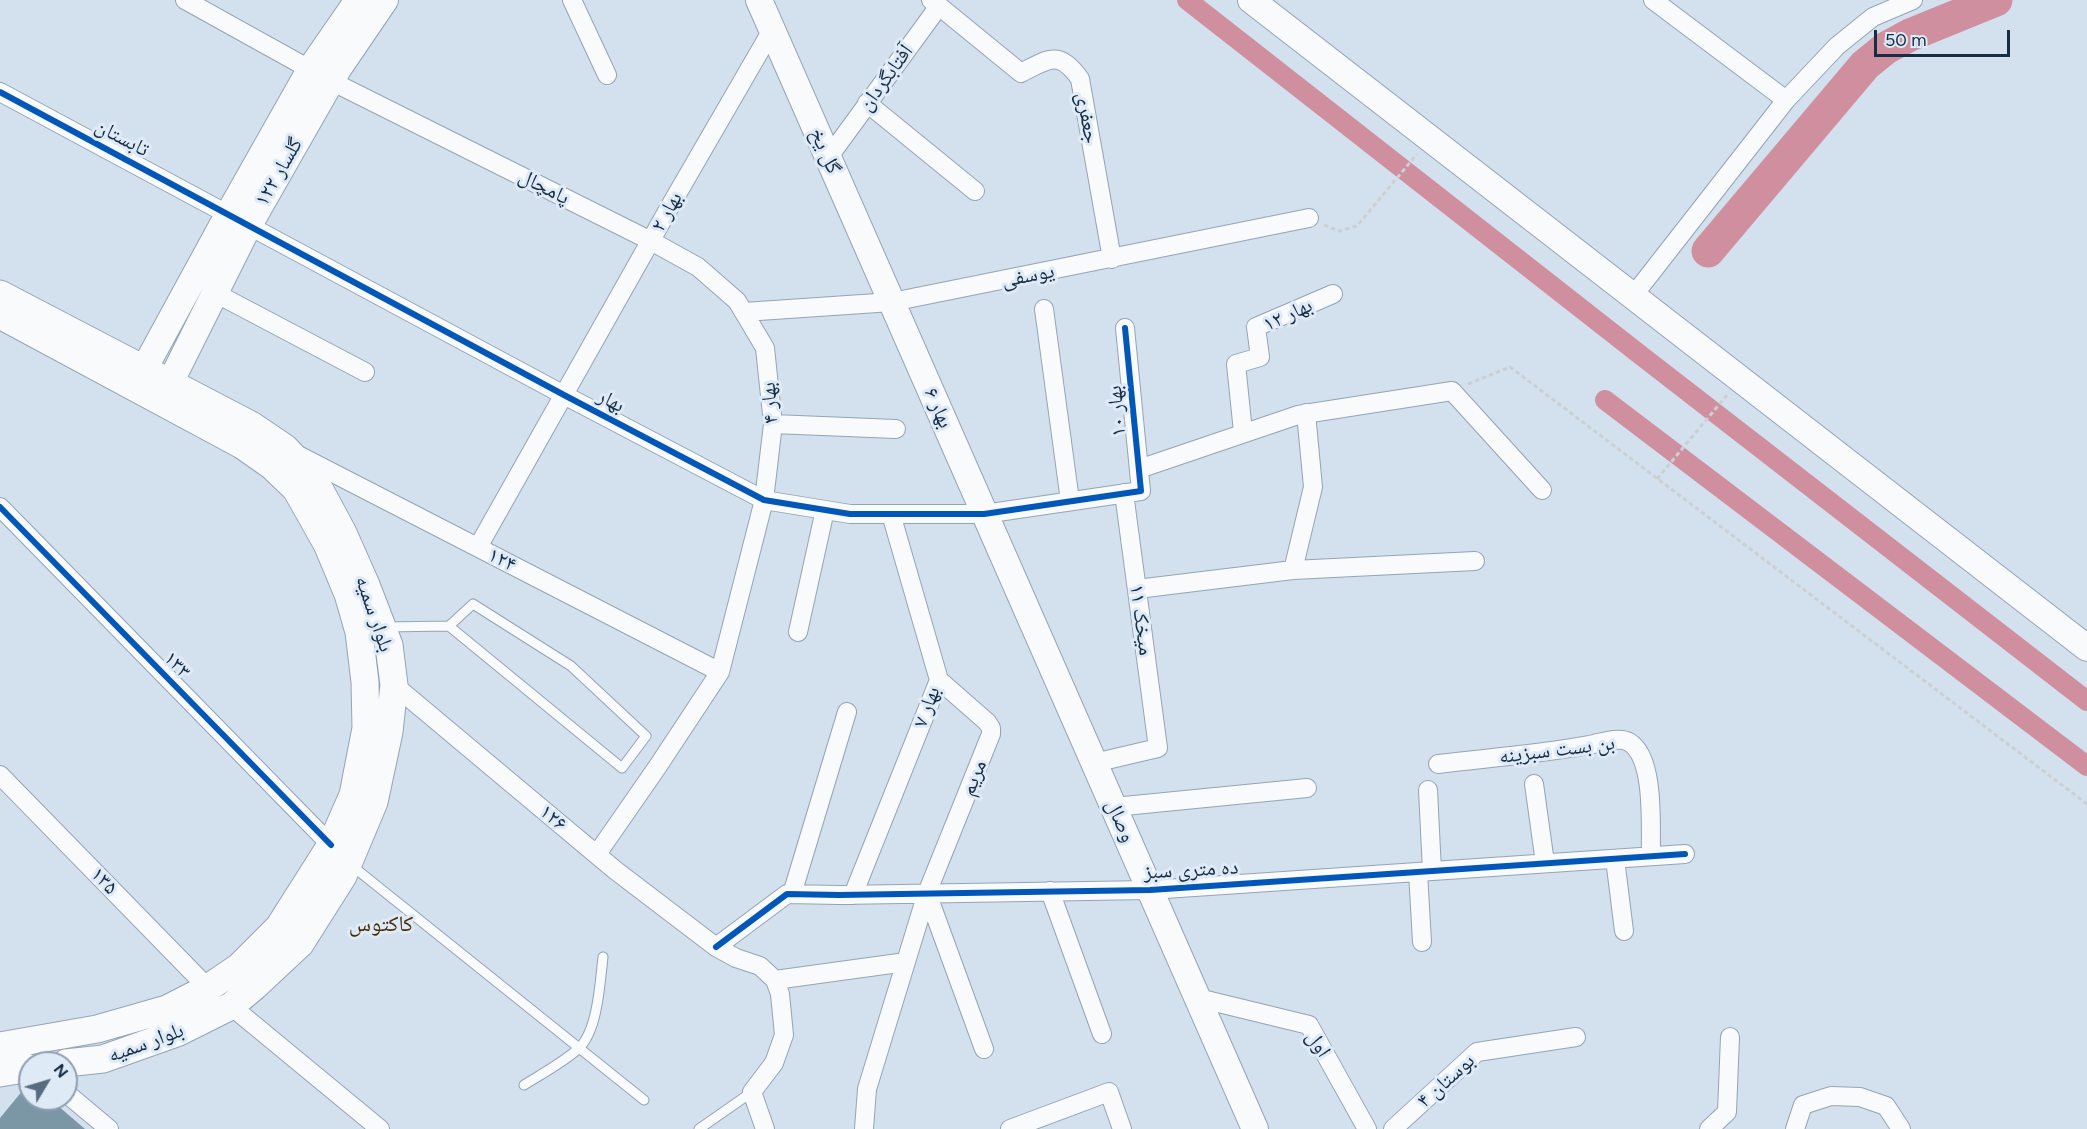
<!DOCTYPE html>
<html>
<head>
<meta charset="utf-8">
<style>
  body { margin:0 }
  #map { position:relative; width:2087px; height:1129px; overflow:hidden; background:#d3e0ed; font-family:Figtree,sans-serif }
  canvas { display:block }
  .north { position:absolute; left:18px; top:1051px; width:60px; height:60px; box-sizing:border-box; background:#dfeaf7; border:2px solid #8f9eb0; border-radius:50%; rotate:52deg; font-size:16px; font-weight:700; line-height:24px; text-align:center; color:#162d45 }
  .north::after { content:''; display:block; margin:auto; width:21px; height:27px; background:#586c80; clip-path:polygon(50% 0,100% 100%,50% 72%,0 100%) }
  .scale { position:absolute; left:1874px; top:30px; width:136px; height:27px; box-sizing:border-box; border:3px solid #162d45; border-top:0; padding-left:8px; font-size:18px; line-height:21px; white-space:nowrap; color:#162d45; -webkit-text-stroke:4px #dfeaf7; paint-order:stroke }
</style>
</head>
<body>
<div id="map">
<canvas width="2087" height="1129"></canvas>
<div class="north">N</div>
<div class="scale">50 m</div>
</div>
<script>
const c = document.querySelector('canvas').getContext('2d');
c.lineJoin = 'round';
function strokePath(path, color, width, dash) { c.strokeStyle = color; c.lineWidth = width; c.lineCap = dash ? 'butt' : 'round'; c.setLineDash(dash || []); c.stroke(path); }
function paint(path, color) { c.fillStyle = color; c.fill(path, 'evenodd'); }
function write(font, color, halo, rows, align = 'center') {
  c.font = font + ' Figtree,"Noto Naskh Arabic",sans-serif'; c.lineWidth = 6; c.setLineDash([]); c.textBaseline = 'middle'; c.strokeStyle = halo; c.fillStyle = color; for (const [text, x, y, turn = 0] of rows) {
    c.save(); c.translate(x, y); c.rotate((+turn || 0) * Math.PI / 180); c.textAlign = isNaN(turn) ? turn : align; if (halo) c.strokeText(text, 0, 0); c.fillText(text, 0, 0); c.restore();
  }
}
strokePath(new Path2D(`
  M 1187,0 L 1643,357 L 2087,701
  M 1605,400 L 2087,766`), '#d08f9e', 20);
strokePath(new Path2D(`
  M 1708,251 L 1865,65 L 1886,48 L 1910,35 L 1996,0`), '#d08f9e', 33);
paint(new Path2D(`
  M 28,1084 L 30,1084 L 30,1099 L 50,1099 L 85,1129 L 0,1129 L 0,1118 Z`), '#7b97a5');
const lane = new Path2D(`
  M 384,627 L 449,626 L 622,768 L 646,736 L 571,666 L 473,604 L 449,626
  M 351,865 L 644,1100
  M 524,1085 C 540,1075 567,1060 579,1048 C 598,1030 600,982 603,957
  M 699,1129 L 752,1092`);
const street = new Path2D(`
  M 185,0 L 331,81 L 651,241 L 698,267 L 737,301 L 765,348 L 773,424 L 764,500 L 720,672 L 658,766 L 597,854
  M 572,0 L 607,75
  M 1653,0 L 1786,100
  M 939,6 L 1021,73 C 1048,59 1059,49 1080,79 L 1112,259
  M 0,92 L 564,395 L 764,500 L 850,514 L 984,514 L 1141,491 L 1125,328
  M 867,103 L 975,191
  M 828,158 L 939,6 L 931,0
  M 215,293 L 365,372
  M 1633,296 L 1786,100 L 1837,46 L 1873,17 L 1913,0
  M 1044,309 L 1070,501
  M 744,312 L 892,302 L 1309,218
  M 773,424 L 896,429
  M 1243,432 L 1236,364 L 1260,357 L 1256,327 L 1333,294
  M 300,456 L 720,672
  M 1139,469 L 1298,415 L 1452,391 L 1542,490
  M 0,507 L 331,845
  M 478,547 L 673,201 L 772,30
  M 1293,570 L 1313,487 L 1306,413
  M 1137,589 L 1293,570 L 1475,561
  M 798,632 L 825,510
  M 394,685 L 615,870 L 716,947 L 736,958 L 760,966 L 775,980 L 780,994 L 784,1035 L 774,1063 L 752,1092 L 765,1129
  M 1094,763 L 1158,748 L 1124,493
  M 1438,764 C 1488,758 1539,754 1589,745 C 1600,743 1618,736 1629,742 C 1656,758 1650,829 1651,856
  M 0,775 L 208,988
  M 1534,784 L 1545,863
  M 1428,790 L 1432,871
  M 1114,807 L 1307,788
  M 1615,859 L 1624,931
  M 1418,872 L 1422,942
  M 1050,891 L 1102,1034
  M 927,893 L 984,1049
  M 792,894 L 847,712
  M 853,895 L 939,680 L 891,514
  M 716,947 L 787,894 L 839,895 L 1150,890 L 1685,854
  M 775,980 L 906,962
  M 1198,998 L 1309,1025 L 1367,1129
  M 231,1006 L 380,1129
  M 66,1093 L 109,1129
  M 864,1129 L 867,1089 L 927,893 L 991,734 L 991,728 L 987,722 L 939,680
  M 1010,1129 L 1109,1092 L 1122,1129
  M 1393,1129 L 1477,1052 L 1576,1037
  M 1709,1129 L 1727,1112 L 1730,1037
  M 1795,1129 L 1803,1105 L 1831,1096 L 1860,1097 L 1886,1106 L 1901,1129`);
const secondary = new Path2D(`
  M 759,0 L 1255,1129
  M 1251,0 L 2087,648
  M 144,369 L 229,213 L 311,68 L 358,0
  M 170,383 L 249,225 L 338,69 L 385,0`);
const primary = new Path2D(`
  M 0,294 L 251,425 L 285,448 L 314,479 L 343,533 L 366,585 L 389,645 L 394,685 L 389,732 L 374,802 L 343,876 L 300,944 L 255,986 L 231,1006 L 179,1032 L 103,1059 L 66,1063
  M 0,315 L 242,445 L 272,466 L 296,489 L 327,544 L 348,594 L 359,632 L 365,682 L 366,728 L 353,795 L 331,845 L 279,927 L 239,967 L 208,988 L 167,1009 L 97,1029 L 0,1046
  M 0,1073 L 30,1068`);
strokePath(lane, '#94a4b5', 11);
strokePath(street, '#94a4b5', 20);
strokePath(secondary, '#94a4b5', 28);
strokePath(primary, '#94a4b5', 29);
strokePath(new Path2D(`
  M 1324,225 L 1339,231 L 1357,226 L 1417,154
  M 1468,384 L 1510,367 L 2087,804
  M 1657,479 L 1727,395`), '#cbd0d5', 3, [4.5, 3]);
strokePath(lane, '#f8fafc', 9);
strokePath(street, '#f8fafc', 18);
strokePath(secondary, '#f8fafc', 26);
strokePath(primary, '#f8fafc', 27);
strokePath(new Path2D(`
  M 0,92 L 564,395 L 764,500 L 850,514 L 984,514 L 1141,491 L 1125,328
  M 0,507 L 331,845
  M 716,947 L 787,894 L 839,895 L 1150,890 L 1685,854`), '#0057b8', 6);
write('21px', '#162d45', '#dfeaf7', [
  ["آفتابگردان",886,78,-54],
  ["جعفری",1087,118,80],
  ["تابستان",122,138,28],
  ["گل یخ",825,151,66],
  ["گلسار ۱۲۲",279,172,-60],
  ["پامچال",544,187,27],
  ["بهار ۲",667,212,-61],
  ["یوسفی",1028,276,-11],
  ["بهار ۱۲",1288,315,-25],
  ["بهار",611,401,28],
  ["بهار ۴",770,403,-94],
  ["بهار ۶",938,408,66],
  ["بهار ۱۰",1117,411,-95],
  ["۱۲۴",502,560,27],
  ["بلوار سمیه",374,614,71],
  ["میخک ۱۱",1141,620,82],
  ["۱۳۳",177,665,46],
  ["بهار ۷",927,707,-70],
  ["بن بست سبزینه",1557,750,-7],
  ["مریم",974,778,-68],
  ["۱۲۶",553,818,40],
  ["وصال",1120,821,66],
  ["ده متری سبز",1191,870,-3],
  ["۱۳۵",104,881,46],
  ["بلوار سمیه",146,1043,-20],
  ["اول",1318,1044,57],
  ["بوستان ۴",1446,1081,-42]
]);
write('22px', '#472e0c', '#dfeaf7', [
  ["کاکتوس",381,925]
]);
</script>
</body>
</html>
